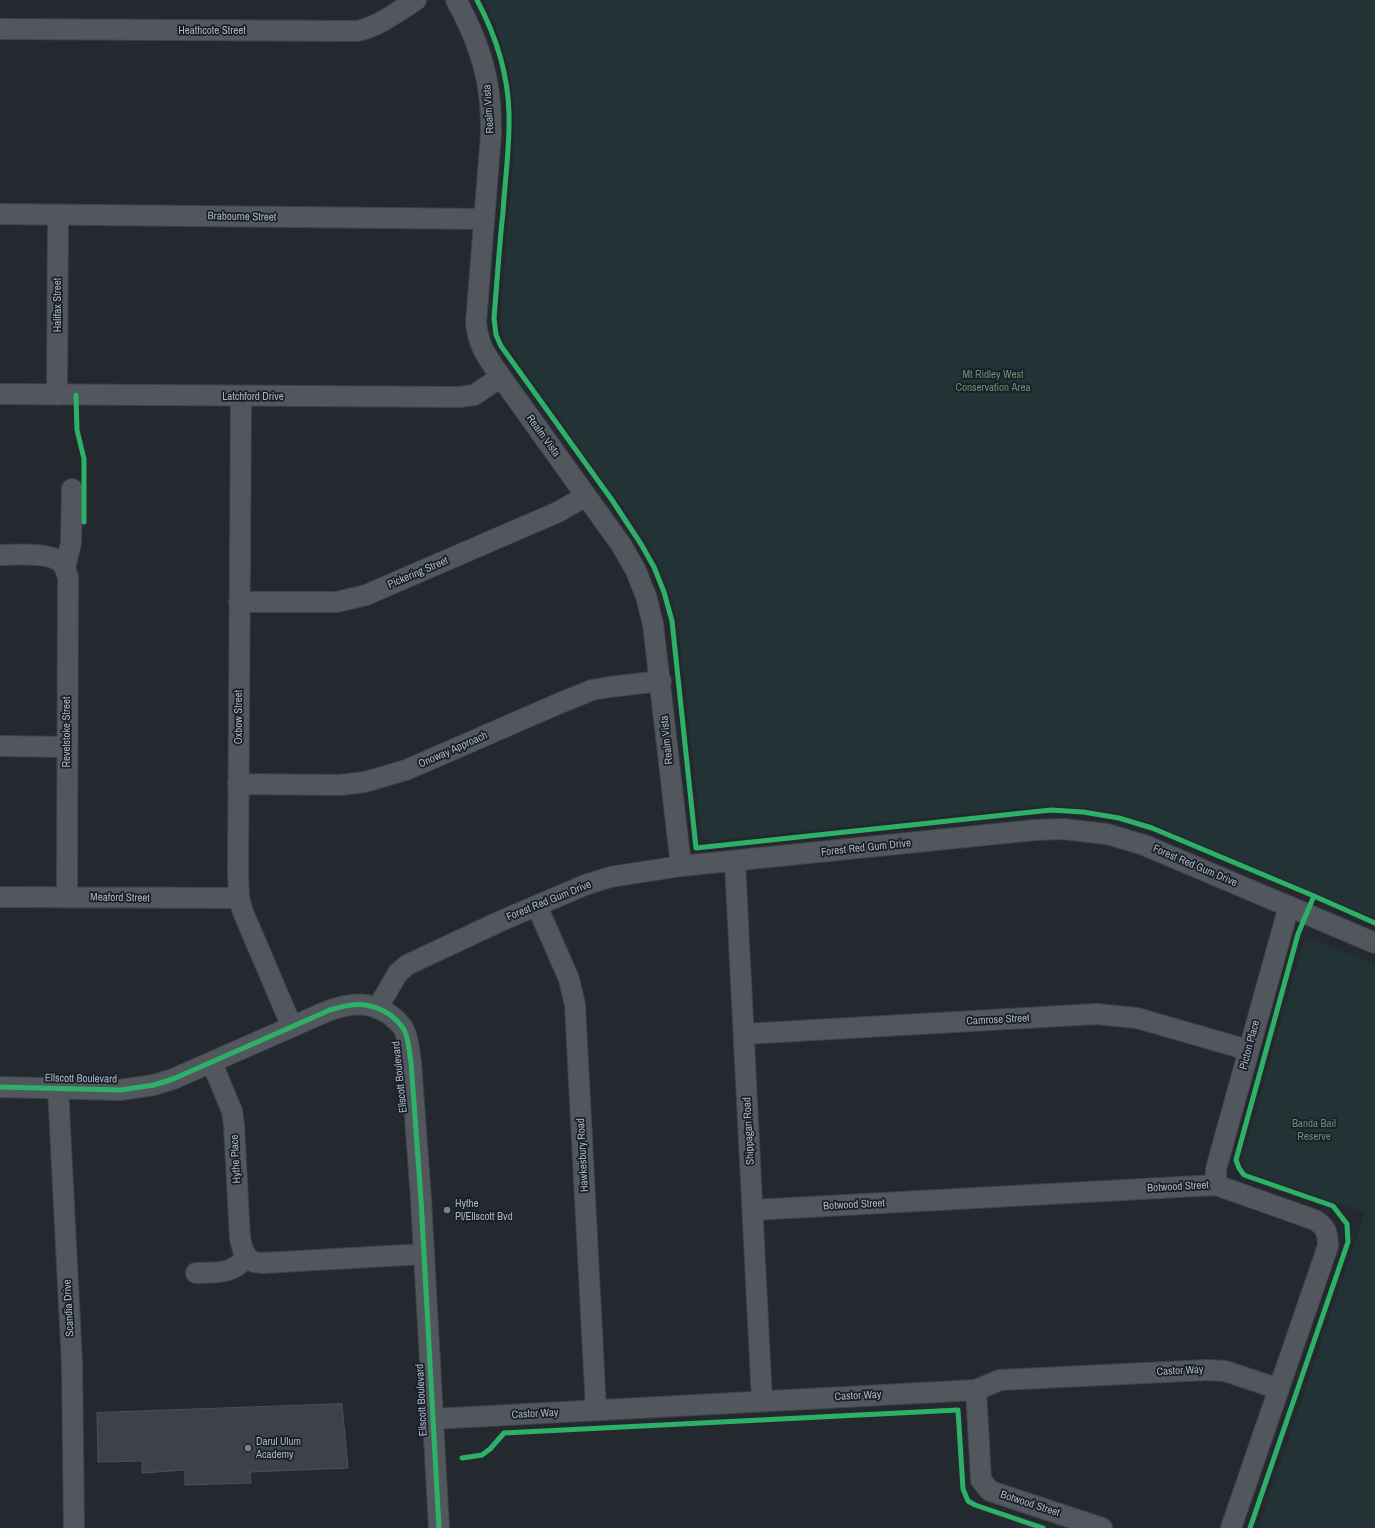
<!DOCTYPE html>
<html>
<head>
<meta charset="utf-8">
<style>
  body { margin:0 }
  canvas { display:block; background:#24282f }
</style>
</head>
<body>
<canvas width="1375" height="1528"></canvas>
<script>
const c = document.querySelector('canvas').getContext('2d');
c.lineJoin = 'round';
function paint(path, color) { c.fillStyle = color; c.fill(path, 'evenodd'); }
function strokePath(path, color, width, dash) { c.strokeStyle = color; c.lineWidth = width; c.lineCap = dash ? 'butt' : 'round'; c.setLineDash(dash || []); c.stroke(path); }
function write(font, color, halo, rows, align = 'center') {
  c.font = font + ' "Archivo Narrow",sans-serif'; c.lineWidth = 3.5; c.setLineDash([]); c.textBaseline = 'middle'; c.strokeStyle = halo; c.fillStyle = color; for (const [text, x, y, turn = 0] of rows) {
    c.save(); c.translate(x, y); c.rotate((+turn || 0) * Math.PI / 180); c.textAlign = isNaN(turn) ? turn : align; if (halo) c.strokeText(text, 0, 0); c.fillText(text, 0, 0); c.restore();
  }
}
paint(new Path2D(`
  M 484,0 L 1375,0 L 1375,918 L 1156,825 C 1114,810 1073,804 1029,807 L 708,841 L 701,834 L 679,632 C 668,561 633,521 592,464 C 564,425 536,385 507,346 L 502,334 L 500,321 L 515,137 C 516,89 506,43 484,0 Z
  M 1312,938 L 1375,965 L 1375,1528 L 1258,1528 L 1365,1213 L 1247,1172 L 1242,1163 L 1303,942 Z
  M 1015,1514 L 1056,1528 L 1016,1528 Z`), '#223235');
const building = new Path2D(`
  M 342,1404 L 348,1468 L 250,1472 L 251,1483 L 185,1485 L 185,1470 L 142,1473 L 142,1461 L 98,1462 L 97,1413 Z`);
paint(building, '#3e4248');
strokePath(building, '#4b5058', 1);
const minor = new Path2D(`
  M 456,0 C 474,32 487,67 490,103 C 491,113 491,124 491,134 L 476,323 C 479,348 487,357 501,377 L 622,546 L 636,571 L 646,596 L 653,624 L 681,866
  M 0,29 L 357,31 C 378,27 397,12 416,0
  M 0,214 L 484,219
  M 0,394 L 459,397 L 474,395 L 501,377
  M 57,395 L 58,215
  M 241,397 L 238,873 L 239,898 L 243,912 L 292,1027
  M 0,555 C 15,555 46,552 59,561 C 64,564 66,571 68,577 L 67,897
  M 65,567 L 71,543 L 72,489
  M 239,602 L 337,602 L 366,595 L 558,512 L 586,496
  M 0,746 L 67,747
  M 238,784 L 340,785 L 365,782 L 406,770 L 560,703 L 592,690 L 609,687 L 661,681
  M 735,862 L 762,1401
  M 0,897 L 239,898
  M 537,906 L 569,979 L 575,1005 L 596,1410
  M 378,1007 L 398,973 L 407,965 L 503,920 L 585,885 L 610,877 L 681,866 L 1035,830 L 1063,829 L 1107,834 L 1144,845 L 1375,943
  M 744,1034 L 1096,1014 L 1137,1018 L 1248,1050
  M 212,1063 L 232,1111 L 234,1125 L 240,1239 L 243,1250 L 247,1257
  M 0,1087 L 120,1090 L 154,1085 L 173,1079 L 330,1010 C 352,1003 368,1001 389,1014 C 395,1019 402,1024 405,1032 C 409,1041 409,1052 411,1062 L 421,1199 L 439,1528
  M 58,1088 L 72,1363 L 74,1528
  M 1216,1185 L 1216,1169 L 1289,906
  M 753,1210 L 1216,1185 L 1315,1220 C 1326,1227 1328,1233 1328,1246 L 1231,1528
  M 196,1273 C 218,1272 231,1275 247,1257 L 254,1262 L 263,1263 L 424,1254
  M 976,1390 L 981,1480 L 990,1491 L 1102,1528
  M 433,1419 L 976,1390 L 1000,1380 L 1207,1370 L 1225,1371 L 1279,1389`);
strokePath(minor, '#404349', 22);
strokePath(minor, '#52575e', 20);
strokePath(new Path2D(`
  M 477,0 C 495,34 508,74 509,113 C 510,146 505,179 503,212 C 499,248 497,283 494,318 L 496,335 L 501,346 L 612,500 L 641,544 L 654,567 L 664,592 L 672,621 L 696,848 L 1051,810 L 1083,812 L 1119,818 L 1152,828 L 1314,896 L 1375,923
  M 76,395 L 77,430 L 84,459 L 84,522
  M 0,1087 L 120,1090 L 154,1085 L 173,1079 L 330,1010 C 352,1003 368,1001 389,1014 C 395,1019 402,1024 405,1032 C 409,1041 409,1052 411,1062 L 421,1199 L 439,1528
  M 462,1458 L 482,1455 L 490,1449 L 504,1433 L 958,1410 L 963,1489 L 968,1501 L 975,1505 L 1043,1528
  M 1250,1528 L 1348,1242 L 1347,1224 L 1333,1206 L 1244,1175 L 1239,1168 L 1236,1160 L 1298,934 L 1314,896`), '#2db169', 5);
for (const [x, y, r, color] of [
  [447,1210,4,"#7c838f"],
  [248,1448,4,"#7c838f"]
]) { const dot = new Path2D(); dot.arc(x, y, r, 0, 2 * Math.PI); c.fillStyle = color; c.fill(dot); strokePath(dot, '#181f29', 1.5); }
write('11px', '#abb4c2', '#181f29', [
  ["Heathcote Street",212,31],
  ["Realm Vista",489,109,-94],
  ["Brabourne Street",242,217,1],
  ["Halifax Street",58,305,-90],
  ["Latchford Drive",253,397],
  ["Realm Vista",543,436,54],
  ["Pickering Street",418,573,-23],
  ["Oxbow Street",239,717,-90],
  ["Revelstoke Street",67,732,-90],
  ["Realm Vista",667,740,-96],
  ["Onoway Approach",453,750,-24],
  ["Forest Red Gum Drive",866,848,-6],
  ["Forest Red Gum Drive",1195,866,23],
  ["Meaford Street",120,898,1],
  ["Forest Red Gum Drive",549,901,-22],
  ["Camrose Street",998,1020,-3],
  ["Picton Place",1250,1045,-75],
  ["Ellscott Boulevard",400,1077,-96],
  ["Ellscott Boulevard",81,1079,1],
  ["Shippagan Road",749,1131,-93],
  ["Hawkesbury Road",583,1155,-93],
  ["Hythe Place",236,1159,-93],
  ["Botwood Street",1178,1187,-3],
  ["Botwood Street",854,1205,-3],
  ["Scandia Drive",69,1308,-93],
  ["Castor Way",1180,1371,-3],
  ["Castor Way",858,1396,-3],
  ["Ellscott Boulevard",422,1400,-93],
  ["Castor Way",535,1414,-3],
  ["Botwood Street",1030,1504,18]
]);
write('11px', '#64916f', '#181f29', [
  ["Mt Ridley West",993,375],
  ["Conservation Area",993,388],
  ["Banda Bail",1314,1124],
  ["Reserve",1314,1137]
]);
write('11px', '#abb4c2', '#181f29', [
  ["Hythe",455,1204],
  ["Pl/Ellscott Bvd",455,1217],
  ["Darul Ulum",256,1442],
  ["Academy",256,1455]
], 'left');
</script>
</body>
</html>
